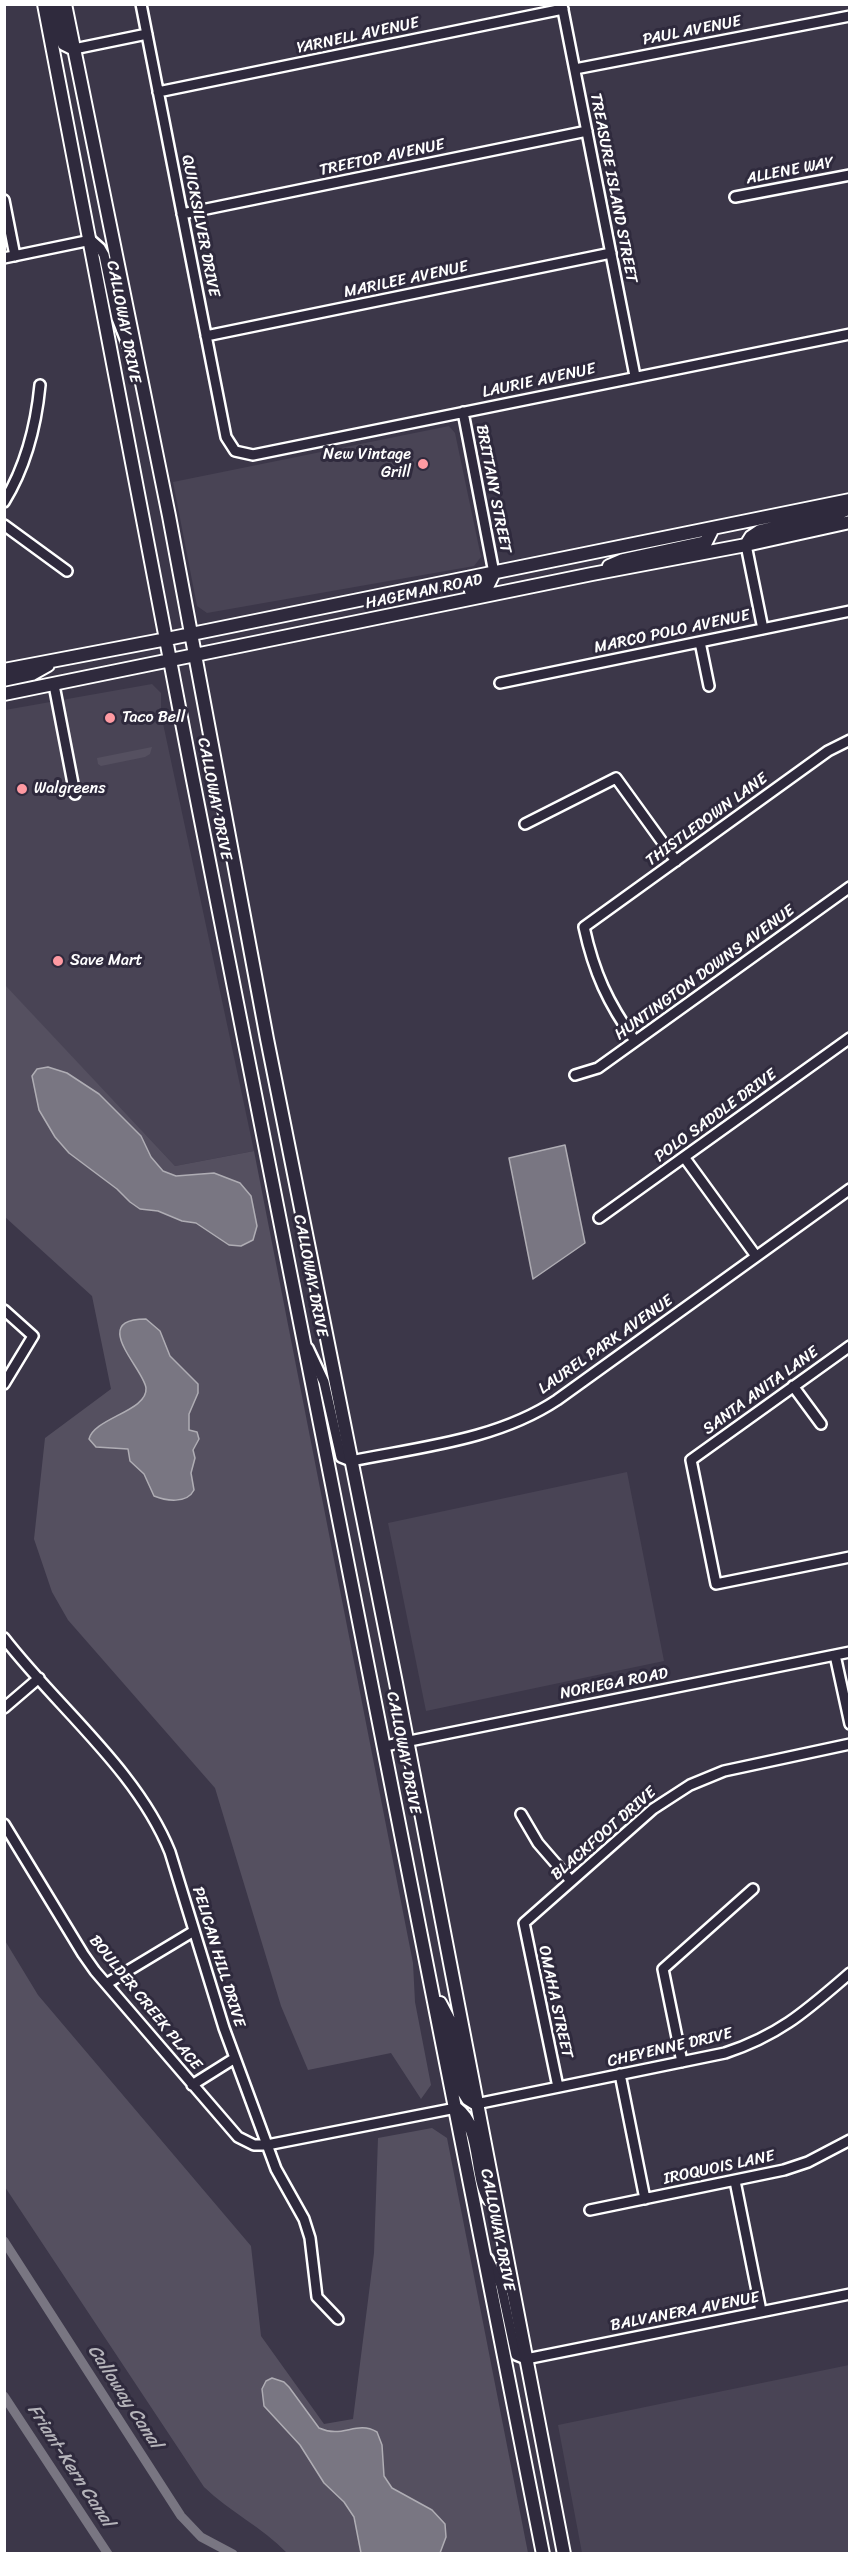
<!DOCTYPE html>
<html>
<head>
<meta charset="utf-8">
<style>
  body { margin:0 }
  #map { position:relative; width:854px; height:2558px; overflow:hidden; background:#3c3749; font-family:Sriracha,sans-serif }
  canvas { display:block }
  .frame { position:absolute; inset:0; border:6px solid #fff; pointer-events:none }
</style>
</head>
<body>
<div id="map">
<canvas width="854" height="2558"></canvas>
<div class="frame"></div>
</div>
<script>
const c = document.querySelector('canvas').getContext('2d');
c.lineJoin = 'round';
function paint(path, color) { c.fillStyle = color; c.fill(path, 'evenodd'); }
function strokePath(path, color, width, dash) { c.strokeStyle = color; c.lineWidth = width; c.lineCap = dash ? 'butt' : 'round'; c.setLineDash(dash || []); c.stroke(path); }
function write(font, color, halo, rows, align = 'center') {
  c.font = font + ' Sriracha,sans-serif'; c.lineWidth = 6; c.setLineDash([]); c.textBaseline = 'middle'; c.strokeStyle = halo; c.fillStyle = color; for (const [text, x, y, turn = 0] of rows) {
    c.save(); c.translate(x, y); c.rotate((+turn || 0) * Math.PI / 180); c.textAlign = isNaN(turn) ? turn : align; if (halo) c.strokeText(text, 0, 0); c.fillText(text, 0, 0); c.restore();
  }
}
paint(new Path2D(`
  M 449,426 L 455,433 L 481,557 L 474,566 L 207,613 L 197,606 L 173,482 Z
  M 152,684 L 161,693 L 161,714 L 254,1151 L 175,1166 L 5,986 L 5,710 Z
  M 627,1472 L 664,1661 L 426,1711 L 388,1523 Z
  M 849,2365 L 849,2553 L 582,2553 L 558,2425 Z`), '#494455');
paint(new Path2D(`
  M 152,747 L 150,754 L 145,757 L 101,766 L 98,764 L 97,758 Z
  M 5,985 L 175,1166 L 254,1151 L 413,1963 L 415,2002 L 431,2085 L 421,2099 L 391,2053 L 308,2070 L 281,2006 L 215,1788 L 68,1620 L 52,1592 L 34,1539 L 45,1438 L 111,1389 L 92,1296 L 5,1217 Z
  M 4,1939 L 38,1995 L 251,2246 L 261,2336 L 324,2424 L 353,2419 L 374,2253 L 378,2138 L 432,2128 L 447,2138 L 528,2553 L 287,2553 C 262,2527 230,2512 204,2487 L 5,2187 Z`), '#555060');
const water = new Path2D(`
  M 48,1067 L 67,1073 L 99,1094 L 141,1136 L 151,1157 L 163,1171 L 176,1176 L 214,1173 L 240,1183 L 251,1196 L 257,1226 L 253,1240 L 241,1246 L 229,1245 L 196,1223 L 182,1221 L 158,1211 L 140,1209 L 130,1202 L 117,1189 L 69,1153 L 55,1137 L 39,1110 L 32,1076 L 37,1069 Z
  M 565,1145 L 585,1243 L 533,1279 L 509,1158 Z
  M 146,1319 L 160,1331 L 170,1356 L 198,1384 L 198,1393 L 189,1414 L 189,1430 L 197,1432 L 199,1439 L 193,1450 L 195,1458 L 191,1473 L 194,1490 C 187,1504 166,1501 154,1496 L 144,1474 L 130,1461 L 128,1449 L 96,1447 L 89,1439 C 94,1418 148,1411 146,1388 C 144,1369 88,1319 146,1319 Z
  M 272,2378 L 284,2382 L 289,2387 L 319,2428 C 343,2439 356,2420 377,2432 L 382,2445 L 384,2476 L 392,2488 L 432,2510 L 445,2524 L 446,2537 L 440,2553 L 361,2553 L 354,2517 L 344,2502 L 324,2483 L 300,2445 L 264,2406 L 262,2389 L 266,2381 Z`);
paint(water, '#797682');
strokePath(water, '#afadb4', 1.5);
strokePath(new Path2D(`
  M 4,2241 L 181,2516 L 201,2537 L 233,2554
  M 4,2396 L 108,2554`), '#797682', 9);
const minor = new Path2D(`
  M 141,4 L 226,437 L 235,451 L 253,455 L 850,334
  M 562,5 L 635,376
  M 74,49 L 147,34
  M 575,69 L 850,16
  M 158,92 L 563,9
  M 735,197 L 850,175
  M 4,200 L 15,256
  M 182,214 L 587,131
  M 4,258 L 91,240 L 100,248 L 104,255 L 117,318 L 132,356
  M 206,336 L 611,253
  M 463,412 L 494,573
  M 4,502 C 26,466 36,427 40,385
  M 4,525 L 67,571
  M 746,545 L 763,629
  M 700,642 L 709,686
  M 500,683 L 850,611
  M 54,685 L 75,794
  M 525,824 L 616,778 L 676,861
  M 635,1041 C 608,1003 594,973 584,927 L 828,751 L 850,740
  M 575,1075 L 598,1068 L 850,887
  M 684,1157 L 756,1256
  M 599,1218 L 850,1038
  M 4,1310 L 33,1336 L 4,1384
  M 850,1346 L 691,1460 L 716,1584 L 850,1557
  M 308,1348 L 324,1382 L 341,1457 L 351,1461 C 420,1447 497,1440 557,1400 L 850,1189
  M 793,1386 L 821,1424
  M 4,1638 C 58,1708 137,1770 170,1852 L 224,2028 L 276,2169 L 304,2219 L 310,2238 L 317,2297 L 338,2319
  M 835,1655 L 850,1724
  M 4,1708 L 39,1678
  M 385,1746 L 850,1652
  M 521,1814 L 538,1843 L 571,1881
  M 4,1824 L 83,1954 L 95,1971 L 238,2137 L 254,2145 L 267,2145 L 456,2108
  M 106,1984 L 194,1931
  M 682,2062 L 663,1969 L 753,1889
  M 620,2074 L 645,2199
  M 192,2085 L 235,2058
  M 558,2087 L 524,1923 L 653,1809 L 690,1785 L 724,1771 L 850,1744
  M 476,2104 L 725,2053 C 780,2035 807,2010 850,1973
  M 735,2181 L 761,2311
  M 590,2210 L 784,2170 L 808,2162 L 850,2140
  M 488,2259 L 501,2285 L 516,2355 L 526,2359 L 850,2294`);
const major = new Path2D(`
  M 44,4 L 193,780 L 543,2554
  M 54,4 L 64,44 L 74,49
  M 65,4 L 169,516 L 267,1039 L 396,1683 L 564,2554
  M 746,545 L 751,537 L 760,531 L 841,512 L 850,508
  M 609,566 L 623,560 L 706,542 L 713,528
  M 471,591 L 487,587 L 494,573
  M 4,670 L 167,639 L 850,500
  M 4,680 L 32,674 L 48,665
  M 4,694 L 592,574 L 746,545 L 850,522
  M 440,2003 L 450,2022 L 463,2091 L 468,2099 L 476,2104
  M 456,2108 C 483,2128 474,2171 489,2199`);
strokePath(minor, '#fff', 14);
strokePath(major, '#fff', 16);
strokePath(minor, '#2f2a3d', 9);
strokePath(major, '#2f2a3d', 12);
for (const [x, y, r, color] of [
  [423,464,6,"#ff9aa2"],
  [110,718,6,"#ff9aa2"],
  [22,789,6,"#ff9aa2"],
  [58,961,6,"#ff9aa2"]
]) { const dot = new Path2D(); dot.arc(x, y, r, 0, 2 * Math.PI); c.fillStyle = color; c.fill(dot); strokePath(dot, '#2f2a3d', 2); }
write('16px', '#fff', '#2f2a3d', [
  ["PAUL AVENUE",692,31,-11],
  ["YARNELL AVENUE",358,36,-12],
  ["TREETOP AVENUE",382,158,-12],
  ["ALLENE WAY",790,171,-11],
  ["TREASURE ISLAND STREET",613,188,79],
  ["QUICKSILVER DRIVE",200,226,79],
  ["MARILEE AVENUE",406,280,-12],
  ["CALLOWAY DRIVE",123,322,79],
  ["LAURIE AVENUE",539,381,-12],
  ["BRITTANY STREET",493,489,79],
  ["HAGEMAN ROAD",424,592,-12],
  ["MARCO POLO AVENUE",672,632,-12],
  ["CALLOWAY DRIVE",214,799,79],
  ["THISTLEDOWN LANE",707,820,-36],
  ["HUNTINGTON DOWNS AVENUE",705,973,-36],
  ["POLO SADDLE DRIVE",716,1116,-36],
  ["CALLOWAY DRIVE",310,1276,79],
  ["LAUREL PARK AVENUE",606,1345,-35],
  ["SANTA ANITA LANE",761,1391,-36],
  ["NORIEGA ROAD",614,1684,-11],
  ["CALLOWAY DRIVE",403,1753,79],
  ["BLACKFOOT DRIVE",604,1834,-41],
  ["PELICAN HILL DRIVE",218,1957,73],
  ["OMAHA STREET",555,2002,78],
  ["BOULDER CREEK PLACE",145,2003,51],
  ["CHEYENNE DRIVE",670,2048,-13],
  ["IROQUOIS LANE",719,2168,-12],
  ["CALLOWAY DRIVE",497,2230,79],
  ["BALVANERA AVENUE",685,2312,-11]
]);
write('16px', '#fff', '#2f2a3d', [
  ["New Vintage",411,455,"right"],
  ["Grill",411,473,"right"],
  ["Taco Bell",122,718],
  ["Walgreens",34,789],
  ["Save Mart",70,961]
], 'left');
write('italic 18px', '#b5b4ba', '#2f2a3d', [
  ["Calloway Canal",124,2397,57],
  ["Friant-Kern Canal",70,2466,57]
]);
</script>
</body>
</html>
